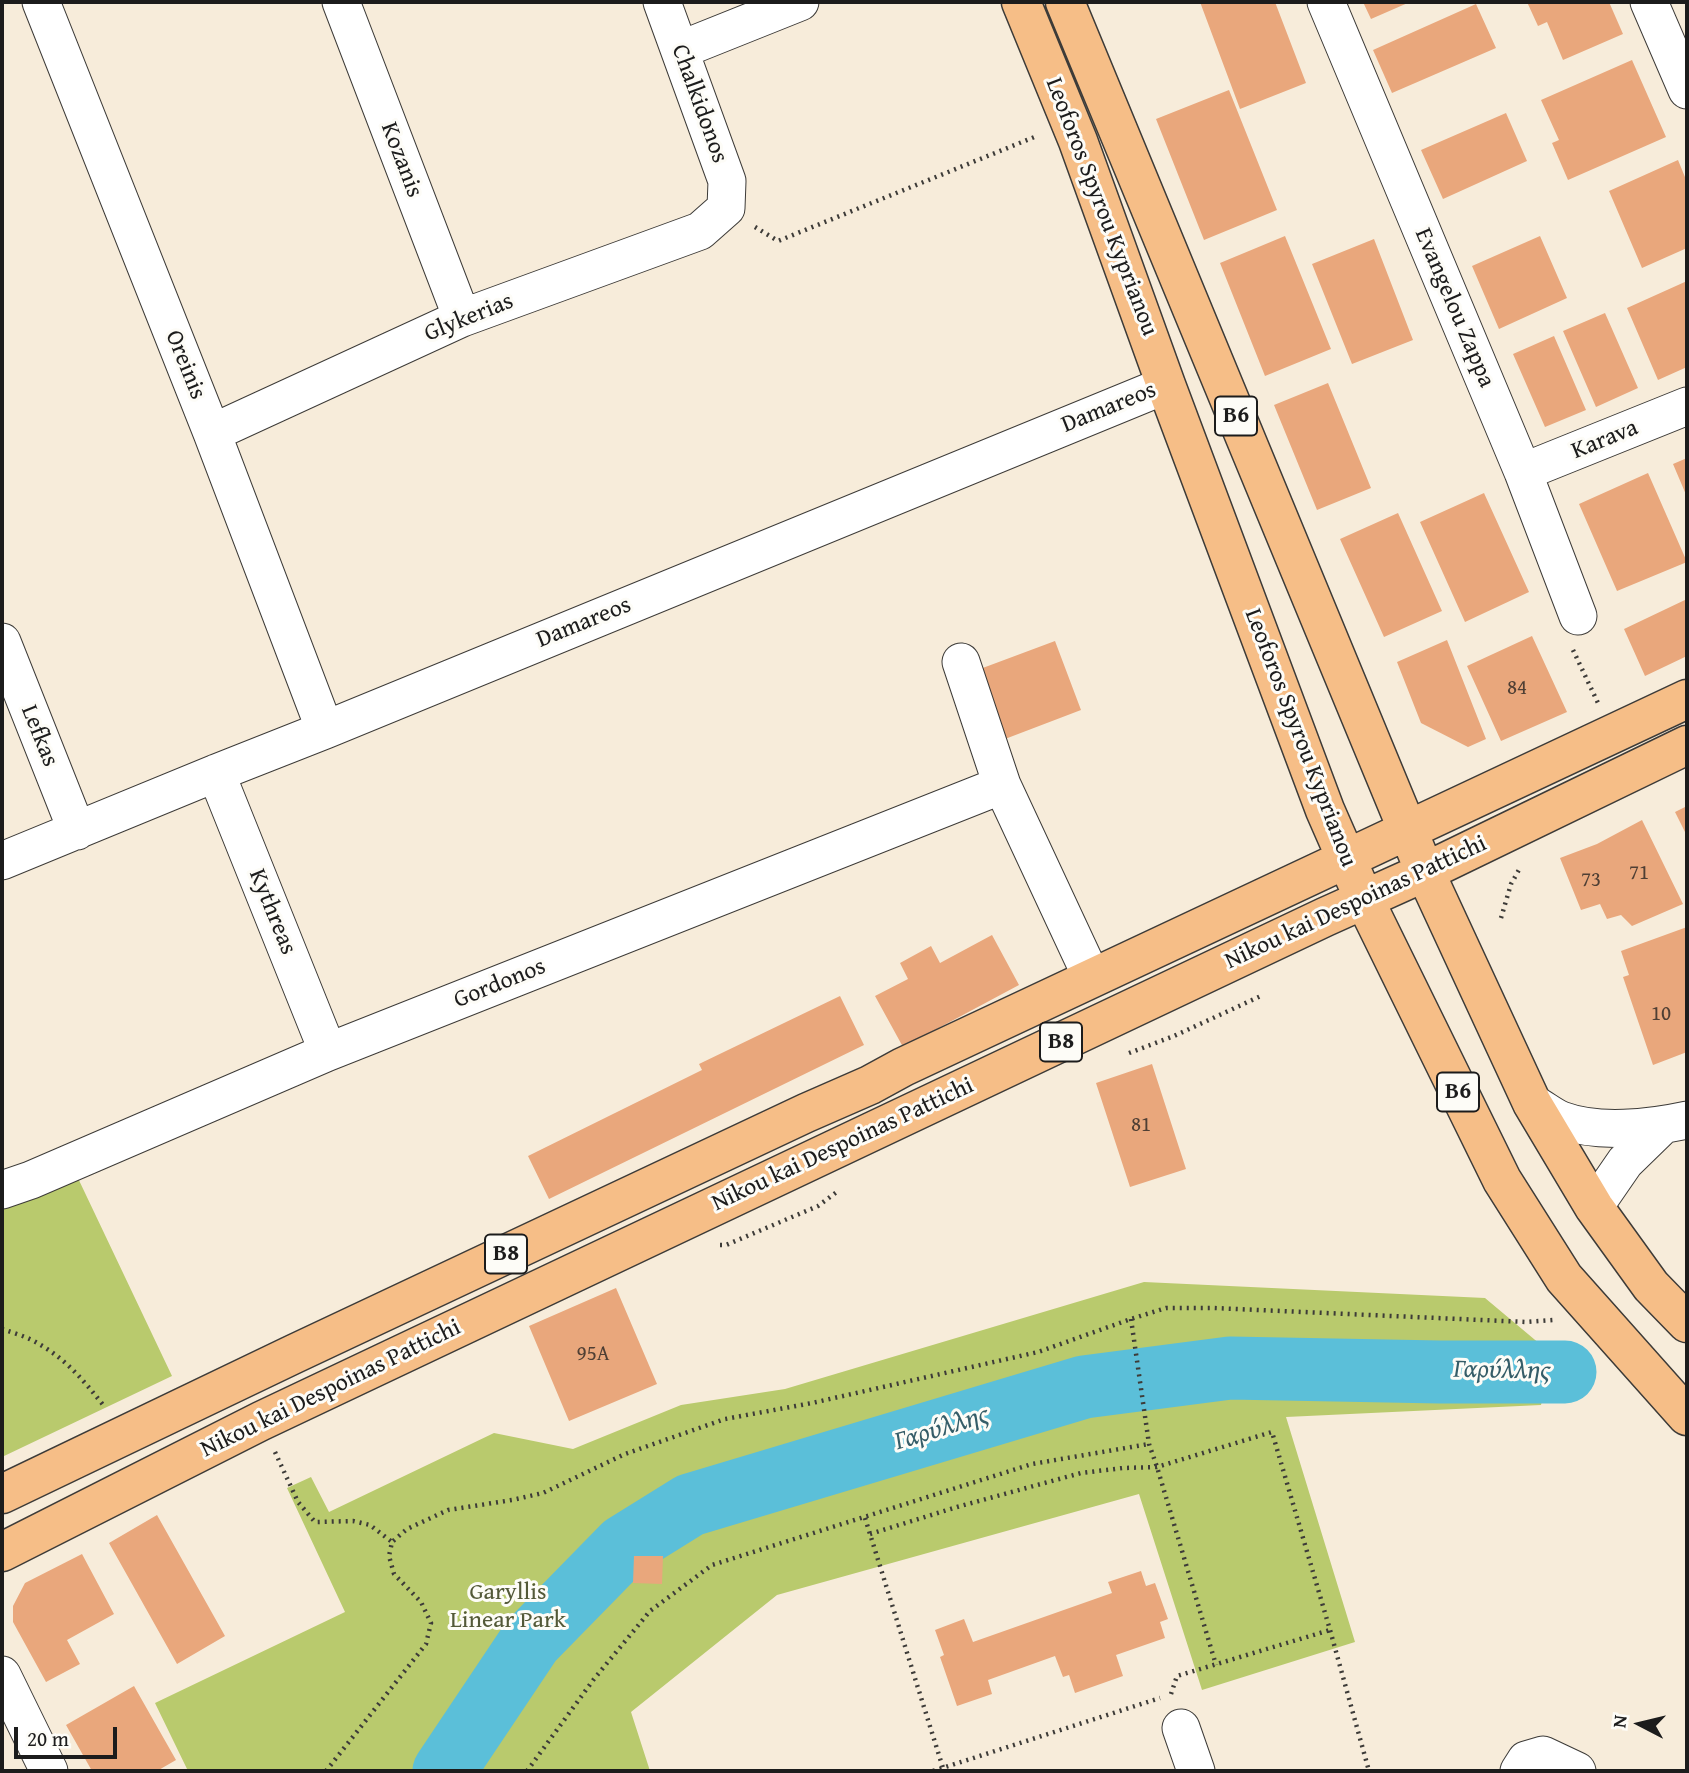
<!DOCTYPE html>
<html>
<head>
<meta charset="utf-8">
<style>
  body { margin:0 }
  #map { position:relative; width:1689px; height:1773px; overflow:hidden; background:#f7ecda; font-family:"Gentium Book Plus",serif }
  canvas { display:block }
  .frame { position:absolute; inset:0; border:4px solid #1c1c1c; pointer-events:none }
  .north { position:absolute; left:1605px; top:1689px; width:70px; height:70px; -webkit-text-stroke:5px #fdfcf7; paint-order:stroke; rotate:277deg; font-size:19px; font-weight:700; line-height:28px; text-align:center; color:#1c1c1c }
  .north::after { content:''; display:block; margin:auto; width:24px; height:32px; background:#1c1c1c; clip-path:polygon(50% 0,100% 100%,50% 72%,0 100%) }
  .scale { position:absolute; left:14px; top:1727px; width:103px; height:32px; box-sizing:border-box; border:4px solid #1c1c1c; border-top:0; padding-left:9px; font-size:21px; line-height:24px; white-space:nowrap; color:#1c1c1c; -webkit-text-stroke:5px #fdfcf7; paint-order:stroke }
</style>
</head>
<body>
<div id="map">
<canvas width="1689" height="1773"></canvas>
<div class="frame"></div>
<div class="north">N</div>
<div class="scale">20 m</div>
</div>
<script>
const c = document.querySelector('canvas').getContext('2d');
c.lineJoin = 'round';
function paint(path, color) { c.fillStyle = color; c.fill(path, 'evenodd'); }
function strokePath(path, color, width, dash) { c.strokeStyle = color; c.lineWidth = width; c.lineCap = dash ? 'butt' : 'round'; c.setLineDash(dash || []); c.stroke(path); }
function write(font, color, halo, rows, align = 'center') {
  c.font = font + ' "Gentium Book Plus",serif'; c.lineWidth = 6; c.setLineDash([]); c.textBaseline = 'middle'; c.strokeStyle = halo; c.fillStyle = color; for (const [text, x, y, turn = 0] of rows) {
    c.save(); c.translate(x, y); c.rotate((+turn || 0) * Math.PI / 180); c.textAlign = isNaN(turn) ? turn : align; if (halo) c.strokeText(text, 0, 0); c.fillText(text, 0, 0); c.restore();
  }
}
paint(new Path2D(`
  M 76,1174 L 172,1376 L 2,1457 L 2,1210 Z
  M 1144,1282 L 1485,1298 L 1553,1355 L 1541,1405 L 1286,1417 L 1355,1642 L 1202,1690 L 1139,1494 L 777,1595 L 631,1712 L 650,1771 L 188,1771 L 155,1703 L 345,1612 L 287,1488 L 311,1477 L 329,1512 L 494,1433 L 573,1449 L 681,1405 L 785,1389 Z`), '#b9ca6d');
strokePath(new Path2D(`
  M 444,1771 L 531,1641 L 624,1546 L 690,1505 L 1084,1387 L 1230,1368 L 1440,1372 L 1565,1372`), '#5bbfd9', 63);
paint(new Path2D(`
  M 1200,2 L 1275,2 L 1306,83 L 1240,109 Z
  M 1363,2 L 1410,2 L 1371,19 Z
  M 1527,2 L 1609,2 L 1623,34 L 1563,60 L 1547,22 L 1538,26 Z
  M 1476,4 L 1496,48 L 1392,93 L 1373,50 Z
  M 1632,60 L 1666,137 L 1568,180 L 1552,143 L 1559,140 L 1541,100 Z
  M 1229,90 L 1277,210 L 1204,240 L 1156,119 Z
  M 1506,113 L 1527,161 L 1443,199 L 1421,150 Z
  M 1678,160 L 1687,182 L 1687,248 L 1642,268 L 1609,191 Z
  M 1285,236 L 1331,349 L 1265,376 L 1220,263 Z
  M 1540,236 L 1567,298 L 1499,329 L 1472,266 Z
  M 1374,239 L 1413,340 L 1352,364 L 1312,264 Z
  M 1687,281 L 1687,367 L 1658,380 L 1627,308 Z
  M 1605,313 L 1638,388 L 1596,407 L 1563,331 Z
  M 1554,336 L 1586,410 L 1545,427 L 1513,354 Z
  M 1328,383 L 1371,488 L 1317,510 L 1274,405 Z
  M 1687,458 L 1687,497 L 1673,464 Z
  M 1648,473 L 1687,562 L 1617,591 L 1579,504 Z
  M 1484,493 L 1529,592 L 1465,622 L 1420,522 Z
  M 1398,513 L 1442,611 L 1384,637 L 1340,539 Z
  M 1687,599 L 1687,656 L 1645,676 L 1624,629 Z
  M 1532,636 L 1567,712 L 1501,741 L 1467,666 Z
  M 1447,640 L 1486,739 L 1468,747 L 1421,723 L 1397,662 Z
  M 1055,641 L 1081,710 L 1005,739 L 980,669 Z
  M 1687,806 L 1687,836 L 1675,812 Z
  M 1642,820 L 1683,904 L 1632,926 L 1621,915 L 1607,919 L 1600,904 L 1581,910 L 1560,858 L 1597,844 Z
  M 1687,927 L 1687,1052 L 1653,1065 L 1623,977 L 1629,975 L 1621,951 Z
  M 992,935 L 1019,985 L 903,1047 L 875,996 L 908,979 L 900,963 L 931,946 L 940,963 Z
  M 840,996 L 864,1045 L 549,1199 L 528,1156 L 702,1070 L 699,1064 Z
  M 1152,1064 L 1186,1169 L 1130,1187 L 1096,1083 Z
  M 616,1288 L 657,1384 L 569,1421 L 529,1326 Z
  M 157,1515 L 225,1636 L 177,1664 L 109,1543 Z
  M 82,1554 L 114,1614 L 67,1640 L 80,1664 L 46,1682 L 13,1622 L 13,1606 L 25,1583 Z
  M 634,1556 L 663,1556 L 662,1584 L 633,1583 Z
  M 1141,1571 L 1146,1586 L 1155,1583 L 1168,1619 L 1160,1622 L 1165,1638 L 1116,1655 L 1123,1676 L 1075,1693 L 1069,1675 L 1063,1677 L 1055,1656 L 988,1680 L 992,1694 L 957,1706 L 940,1657 L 944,1655 L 935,1630 L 964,1619 L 973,1642 L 1112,1593 L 1108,1582 Z
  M 134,1686 L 176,1760 L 157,1771 L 92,1771 L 66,1725 Z`), '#e9a77c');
const minor = new Path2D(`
  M 41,2 L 212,433 L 325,730
  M 341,2 L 462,318
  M 1326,2 L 1523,472 L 1578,616
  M 1649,2 L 1687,90
  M 680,50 L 800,2
  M 212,433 L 462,318 L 700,231 L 726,208 L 727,181 L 662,2
  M 1523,472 L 1687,406
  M 2,642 L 77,831
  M 961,662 L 1002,785 L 1092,978
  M 216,773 L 328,1052
  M 2,861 L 216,773 L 325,730 L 1166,385
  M 1532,1103 C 1542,1108 1551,1116 1561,1120 C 1598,1134 1650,1128 1687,1120
  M 2,1190 L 31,1180 L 328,1052 L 1002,785
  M 1594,1207 L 1625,1162 L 1663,1125
  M 2,1675 L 49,1771
  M 1181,1728 L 1196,1771
  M 1519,1771 L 1526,1760 L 1543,1755 L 1577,1771`);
const major = new Path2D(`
  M 1021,2 L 1078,141 L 1166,385 L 1325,810 L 1364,899 L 1502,1180 L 1564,1278 L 1687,1416
  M 1065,2 L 1425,872 L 1532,1103 L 1594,1207 L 1651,1286 L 1687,1323
  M 2,1494 L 294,1354 L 806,1113 L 870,1085 L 903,1067 L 1687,699
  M 2,1552 L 261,1421 L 1325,917 L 1425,872 L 1687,745`);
strokePath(minor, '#3d3b38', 39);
strokePath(major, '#3d3b38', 41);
strokePath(new Path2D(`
  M 755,227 L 778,241 L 1037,136
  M 1573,650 L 1598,703
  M 1501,918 L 1511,884 L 1520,868
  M 1129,1053 L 1174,1036 L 1263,995
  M 720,1245 L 726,1245 L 818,1206 L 838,1191
  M 1131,1319 L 1149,1444 L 1157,1467 L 1216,1665
  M 2,1329 C 14,1333 28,1337 39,1344 C 67,1360 84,1381 104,1406
  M 275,1452 L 298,1502 L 315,1522 L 353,1521 L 370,1525 L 392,1542
  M 865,1518 L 943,1768
  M 870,1534 L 957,1507 L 1081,1473 L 1123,1468 L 1157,1467 L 1272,1432 L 1330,1630 L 1369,1771
  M 1171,1694 L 1177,1676 L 1330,1630
  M 326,1771 L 426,1644 L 431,1623 L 421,1602 L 394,1574 L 389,1556 L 392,1542 L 407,1529 L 448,1510 L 512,1500 L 543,1493 L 625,1454 L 725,1419 L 812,1403 L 1038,1352 L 1131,1319 L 1166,1308 L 1214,1308 L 1526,1322 L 1553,1320
  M 527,1771 L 594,1679 L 650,1611 L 712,1565 L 1032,1464 L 1149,1444
  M 933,1771 L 1160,1698`), '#3d3b38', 4.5, [2, 5]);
strokePath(minor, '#fff', 37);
strokePath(major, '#f6be87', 38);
write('21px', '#4f3f34', null, [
  ["84",1517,689],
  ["71",1639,874],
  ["73",1591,881],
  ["10",1661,1015],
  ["81",1141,1126],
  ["95A",593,1355]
]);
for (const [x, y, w] of [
  [1236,416,42],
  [1061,1042,42],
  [1458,1092,42],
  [506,1254,42]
]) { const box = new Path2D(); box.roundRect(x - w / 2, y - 19.5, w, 39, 5); c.fillStyle = '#fdfcf7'; c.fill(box); strokePath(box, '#1c1c1c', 2); }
write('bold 23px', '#1c1c1c', null, [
  ["B6",1236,416],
  ["B8",1061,1042],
  ["B6",1458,1092],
  ["B8",506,1254]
]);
write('24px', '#1c1c1c', '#fdfcf7', [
  ["Chalkidonos",699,104,70],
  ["Kozanis",401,160,69],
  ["Leoforos Spyrou Kyprianou",1101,207,69],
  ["Evangelou Zappa",1454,308,67],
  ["Glykerias",469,318,-22],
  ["Oreinis",185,365,68],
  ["Damareos",1109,408,-22],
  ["Karava",1605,440,-22],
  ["Damareos",584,623,-22],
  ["Lefkas",39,736,68],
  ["Leoforos Spyrou Kyprianou",1300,738,69],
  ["Nikou kai Despoinas Pattichi",1356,903,-25],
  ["Kythreas",272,912,68],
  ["Gordonos",500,984,-22],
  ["Nikou kai Despoinas Pattichi",843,1145,-25],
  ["Nikou kai Despoinas Pattichi",331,1389,-26]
]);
write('24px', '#535938', '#fdfcf7', [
  ["Garyllis",508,1593],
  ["Linear Park",508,1621]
]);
write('italic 26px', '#355d68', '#fdfcf7', [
  ["Γαρύλλης",1502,1371,1],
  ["Γαρύλλης",942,1429,-17]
]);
</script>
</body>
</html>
